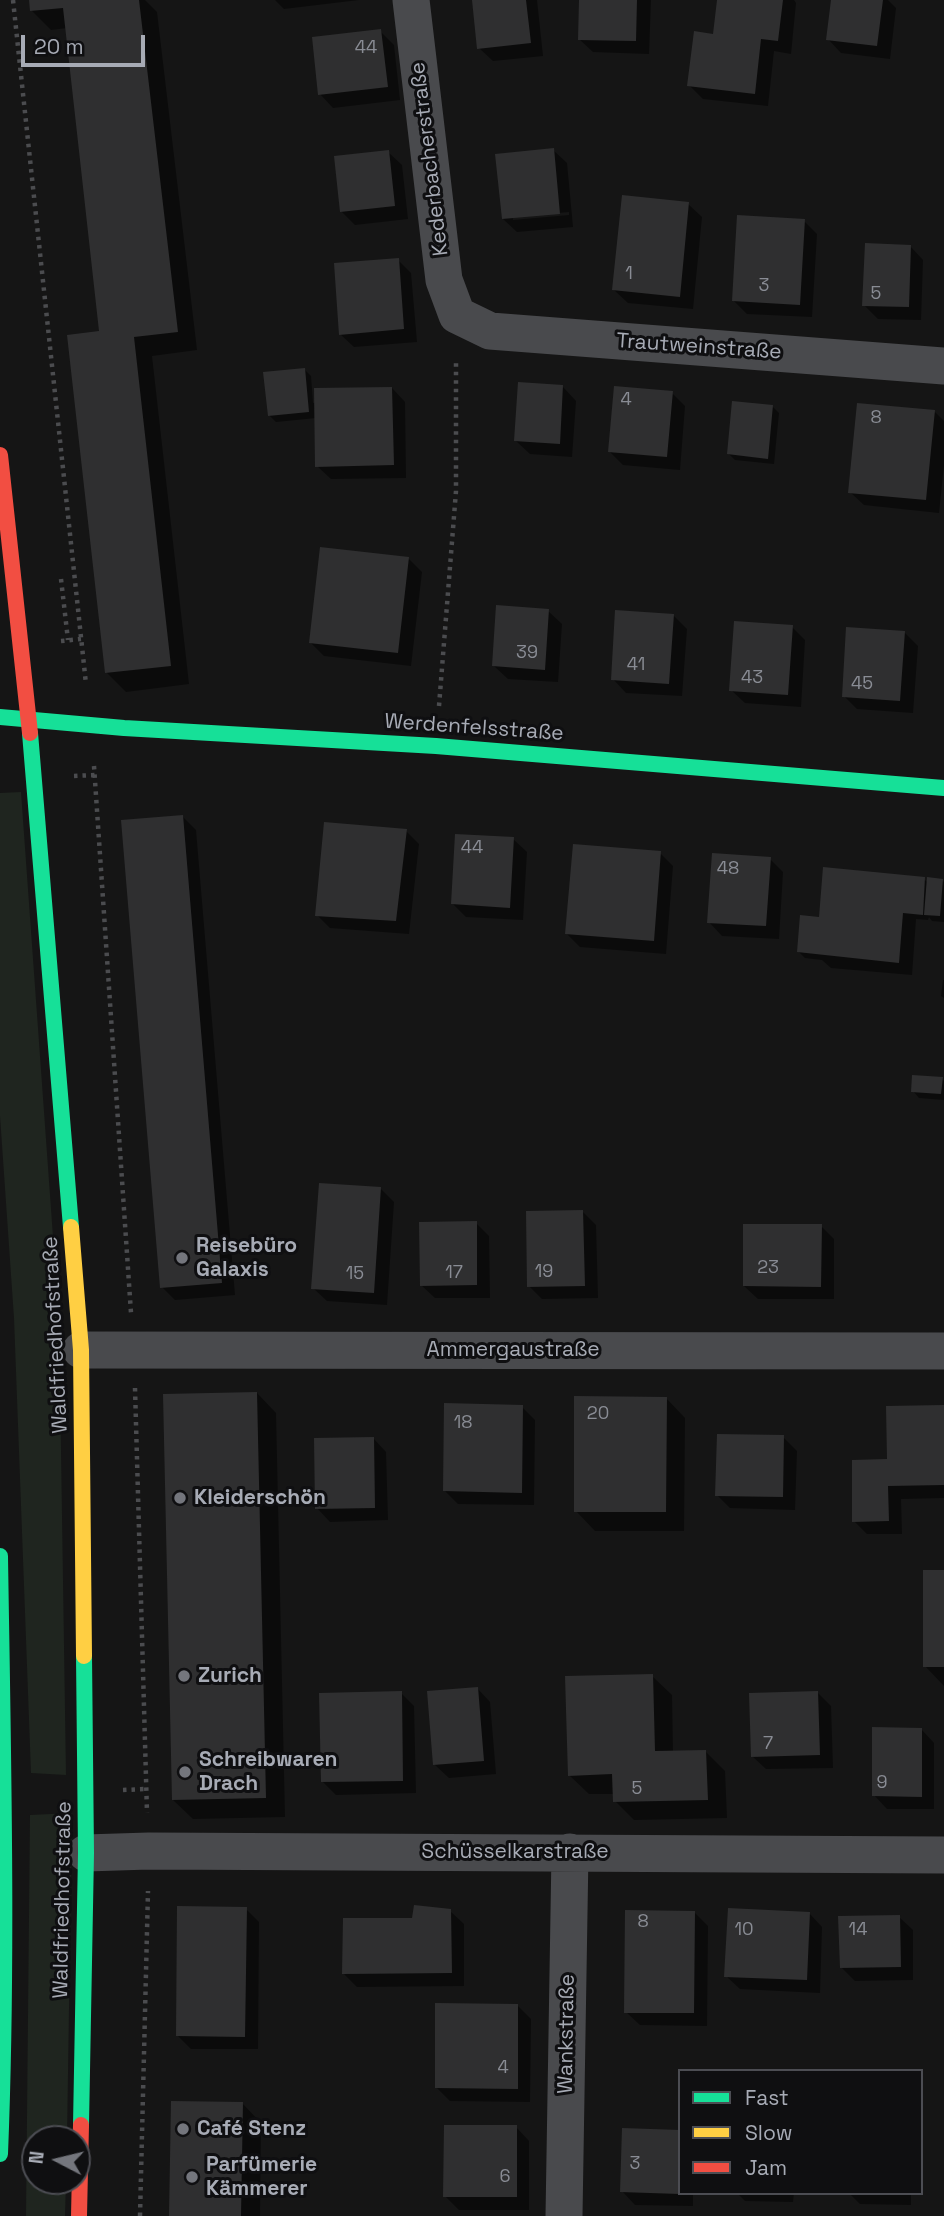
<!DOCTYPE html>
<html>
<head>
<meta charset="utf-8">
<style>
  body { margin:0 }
  #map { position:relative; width:944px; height:2216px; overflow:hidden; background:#151515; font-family:"Space Grotesk",sans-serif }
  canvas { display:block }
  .legend { position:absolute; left:678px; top:2069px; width:245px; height:126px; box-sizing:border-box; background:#0f0f11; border:2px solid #4c4d53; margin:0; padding:9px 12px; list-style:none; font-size:21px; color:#a7abb5 }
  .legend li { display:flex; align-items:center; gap:14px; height:35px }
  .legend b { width:35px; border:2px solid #4c4d53 }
  .north { position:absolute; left:21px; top:2125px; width:70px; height:70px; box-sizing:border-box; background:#0f0f11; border:2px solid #4c4d53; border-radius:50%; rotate:277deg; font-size:19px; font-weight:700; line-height:28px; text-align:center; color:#a7abb5 }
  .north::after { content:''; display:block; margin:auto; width:24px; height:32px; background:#74767d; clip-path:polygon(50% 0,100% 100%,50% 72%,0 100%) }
  .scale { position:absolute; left:21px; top:35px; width:124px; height:32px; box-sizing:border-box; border:4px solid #a7abb5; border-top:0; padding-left:9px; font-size:21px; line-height:24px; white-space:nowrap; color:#a7abb5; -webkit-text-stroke:5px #0f0f11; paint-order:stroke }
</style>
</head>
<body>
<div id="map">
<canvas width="944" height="2216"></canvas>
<ul class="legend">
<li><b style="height:9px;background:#16e098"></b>Fast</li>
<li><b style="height:9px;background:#ffcf43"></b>Slow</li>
<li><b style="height:9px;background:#f24e42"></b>Jam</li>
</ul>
<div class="north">N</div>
<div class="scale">20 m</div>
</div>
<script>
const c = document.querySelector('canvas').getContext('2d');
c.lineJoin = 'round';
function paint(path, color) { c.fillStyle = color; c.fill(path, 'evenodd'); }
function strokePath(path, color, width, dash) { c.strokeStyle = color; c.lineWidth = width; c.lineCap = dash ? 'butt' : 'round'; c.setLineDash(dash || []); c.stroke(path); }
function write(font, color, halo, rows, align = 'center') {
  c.font = font + ' "Space Grotesk",sans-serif'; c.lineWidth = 6; c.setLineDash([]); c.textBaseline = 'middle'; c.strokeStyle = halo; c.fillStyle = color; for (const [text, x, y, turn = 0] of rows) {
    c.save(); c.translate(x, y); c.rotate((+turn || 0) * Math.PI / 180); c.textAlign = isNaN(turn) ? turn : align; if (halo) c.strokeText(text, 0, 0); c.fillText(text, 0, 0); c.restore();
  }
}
paint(new Path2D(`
  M 21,792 L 59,1320 L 66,1775 L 31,1773 L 14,1318 L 0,1116 L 0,793 Z
  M 72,1813 L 67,2139 L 35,2139 L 35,2181 L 66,2181 L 65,2216 L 26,2216 L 30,1815 Z`), '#1f251f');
paint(new Path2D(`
  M 31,0 L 145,0 L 157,12 L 197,350 L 152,356 L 189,684 L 126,692 L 107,673 L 101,332 L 67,28 L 51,30 L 32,11 Z
  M 275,0 L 359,0 L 284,9 Z
  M 474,0 L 537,0 L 543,56 L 493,61 L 479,48 Z
  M 581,0 L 651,0 L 649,54 L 593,52 L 579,39 Z
  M 719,0 L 794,0 L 796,3 L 791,54 L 774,51 L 768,106 L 703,99 L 689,85 L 715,36 Z
  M 833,0 L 888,0 L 896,8 L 890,59 L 841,53 L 828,39 Z
  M 380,31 L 394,45 L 400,100 L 333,108 L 320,94 Z
  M 553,150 L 567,163 L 573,227 L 517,232 L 503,219 ZM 569,212 L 569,215 L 513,220 L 513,217 Z
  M 388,152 L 402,165 L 408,219 L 355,225 L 341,211 Z
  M 688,204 L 702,217 L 693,309 L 628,303 L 614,290 Z
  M 804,221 L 817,234 L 812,317 L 747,314 L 733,300 Z
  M 910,246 L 923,260 L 921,320 L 878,319 L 864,305 Z
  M 398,260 L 411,273 L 417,342 L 354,347 L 340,334 Z
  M 304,369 L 311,376 L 313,403 L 392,388 L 405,402 L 406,478 L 331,479 L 317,466 L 316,418 L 276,422 L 269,415 Z
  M 563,387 L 576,401 L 572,457 L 530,454 L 516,441 Z
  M 672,393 L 685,406 L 680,470 L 623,465 L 610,452 Z
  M 773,407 L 779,413 L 774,464 L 735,460 L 728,453 Z
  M 935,412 L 944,421 L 944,465 L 939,513 L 864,505 L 850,492 Z
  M 409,559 L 422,572 L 411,666 L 324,656 L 311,643 Z
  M 548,611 L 562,624 L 558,682 L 508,679 L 494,666 Z
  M 674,616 L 687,629 L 682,696 L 626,693 L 613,679 Z
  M 792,627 L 805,640 L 801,707 L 745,703 L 731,690 Z
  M 905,633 L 918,646 L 913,713 L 857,709 L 844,696 Z
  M 183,817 L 196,830 L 235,1295 L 175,1300 L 162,1287 Z
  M 406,831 L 419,844 L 409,934 L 330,928 L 317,915 Z
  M 513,839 L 527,852 L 523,920 L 466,917 L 453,904 Z
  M 660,853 L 673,866 L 666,954 L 580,947 L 567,934 Z
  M 770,859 L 783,872 L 779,939 L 722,936 L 709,922 Z
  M 924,879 L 928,883 L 942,880 L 944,882 L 944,922 L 932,921 L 929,917 L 928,920 L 916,919 L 912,975 L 831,968 L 822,960 L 805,958 L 799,952 L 821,919 Z
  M 943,980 L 944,980 L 944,998 L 941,996 Z
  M 942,1079 L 944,1081 L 944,1100 L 919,1098 L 913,1091 Z
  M 381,1189 L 394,1202 L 387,1305 L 327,1301 L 313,1288 Z
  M 583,1212 L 596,1225 L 598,1298 L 542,1299 L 529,1286 Z
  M 476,1223 L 489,1236 L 490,1298 L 435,1298 L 421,1285 Z
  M 821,1226 L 834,1239 L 834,1299 L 758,1299 L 744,1286 Z
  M 257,1393 L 276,1413 L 285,1817 L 193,1819 L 173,1800 Z
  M 666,1398 L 685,1418 L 684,1531 L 595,1531 L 576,1511 Z
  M 522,1407 L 535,1420 L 534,1505 L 458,1504 L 445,1491 Z
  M 944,1407 L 944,1498 L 901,1499 L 902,1534 L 867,1534 L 854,1521 L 889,1461 Z
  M 783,1437 L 797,1451 L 795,1510 L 730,1508 L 717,1495 Z
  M 373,1438 L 386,1452 L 388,1520 L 330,1522 L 317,1508 Z
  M 944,1572 L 944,1686 L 925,1666 Z
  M 652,1676 L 672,1695 L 673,1753 L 706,1752 L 725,1771 L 727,1818 L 634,1820 L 615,1801 L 615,1794 L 589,1794 L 569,1775 Z
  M 477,1688 L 490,1702 L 496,1774 L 449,1778 L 435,1765 Z
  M 401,1693 L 414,1706 L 416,1793 L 336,1795 L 322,1781 Z
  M 818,1693 L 831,1706 L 833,1768 L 766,1769 L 752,1756 Z
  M 921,1729 L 934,1743 L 934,1809 L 887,1809 L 874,1795 Z
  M 246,1909 L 259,1922 L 258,2049 L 191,2049 L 178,2036 Z
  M 450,1911 L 464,1924 L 464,1986 L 357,1987 L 344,1974 L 414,1919 Z
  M 694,1912 L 708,1926 L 707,2026 L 640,2025 L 626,2012 Z
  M 809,1913 L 822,1927 L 820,1993 L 740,1989 L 726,1976 Z
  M 899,1917 L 913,1930 L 913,1980 L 855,1981 L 841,1967 Z
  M 518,2006 L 531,2019 L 530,2102 L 450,2101 L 436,2087 Z
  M 242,2103 L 261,2123 L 260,2216 L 172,2216 Z
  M 516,2127 L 529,2141 L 529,2210 L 459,2210 L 445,2196 Z
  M 622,2191 L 693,2193 L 693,2206 L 635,2205 Z
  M 737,2193 L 794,2193 L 793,2202 L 745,2201 Z
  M 849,2193 L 911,2193 L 911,2205 L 860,2204 Z`), '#0007');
paint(new Path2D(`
  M 29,0 L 139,0 L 178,332 L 134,337 L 171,666 L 105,673 L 67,335 L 99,331 L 76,124 L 63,8 L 30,11 Z
  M 472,0 L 526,0 L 531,43 L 477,49 Z
  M 579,0 L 637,0 L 636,41 L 578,40 Z
  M 717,0 L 783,0 L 778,41 L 761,39 L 755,94 L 687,86 L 694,31 L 713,34 Z
  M 831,0 L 883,0 L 877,46 L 826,40 Z
  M 381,29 L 388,87 L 318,95 L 312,37 Z
  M 554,148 L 560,214 L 502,219 L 495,154 Z
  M 389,150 L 395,206 L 340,212 L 334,156 Z
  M 622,195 L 689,202 L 680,297 L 612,290 Z
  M 737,215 L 805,219 L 800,305 L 732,301 Z
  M 865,243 L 911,245 L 909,307 L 862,306 Z
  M 399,258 L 404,329 L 339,335 L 334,263 Z
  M 305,368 L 309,412 L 268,416 L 263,372 Z
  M 518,382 L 563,385 L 560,444 L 514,441 Z
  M 614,386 L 673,391 L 667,457 L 608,452 Z
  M 392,387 L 394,465 L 315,467 L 314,388 Z
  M 732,401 L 773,405 L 768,459 L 727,454 Z
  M 857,403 L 935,410 L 926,500 L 848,493 Z
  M 320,547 L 409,557 L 398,653 L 309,643 Z
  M 496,605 L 549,609 L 545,670 L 492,666 Z
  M 615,610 L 674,614 L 669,684 L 611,680 Z
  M 734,621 L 793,625 L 788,695 L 729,691 Z
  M 846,627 L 905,631 L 900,701 L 842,697 Z
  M 183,815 L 222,1283 L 160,1288 L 121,820 Z
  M 324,822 L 407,829 L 396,921 L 315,916 Z
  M 455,834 L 514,837 L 510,908 L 451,904 Z
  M 573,844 L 661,851 L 654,941 L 565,934 Z
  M 712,853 L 771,857 L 766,926 L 707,923 Z
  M 823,867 L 925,877 L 923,915 L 903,913 L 899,963 L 797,952 L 800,915 L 819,917 Z
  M 927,877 L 943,879 L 940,916 L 924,915 Z
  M 912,1075 L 943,1077 L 941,1094 L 911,1092 Z
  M 319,1183 L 381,1187 L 374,1293 L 311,1289 Z
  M 583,1210 L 585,1286 L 527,1287 L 526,1211 Z
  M 477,1221 L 477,1285 L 420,1286 L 419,1222 Z
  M 743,1224 L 822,1224 L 821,1287 L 743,1286 Z
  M 257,1392 L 266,1798 L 172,1800 L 163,1394 Z
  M 574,1396 L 667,1397 L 666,1512 L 574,1512 Z
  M 444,1403 L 523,1405 L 522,1493 L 443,1491 Z
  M 944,1405 L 944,1485 L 888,1486 L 889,1521 L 852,1522 L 852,1460 L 887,1459 L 886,1406 Z
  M 717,1434 L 784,1435 L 783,1497 L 715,1496 Z
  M 374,1437 L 375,1508 L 315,1509 L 314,1438 Z
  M 923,1570 L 944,1570 L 944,1667 L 923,1667 Z
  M 653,1674 L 655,1751 L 706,1750 L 708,1800 L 613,1802 L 612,1774 L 568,1776 L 565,1676 Z
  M 478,1687 L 484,1761 L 433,1765 L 427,1691 Z
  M 402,1691 L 403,1781 L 321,1782 L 319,1693 Z
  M 818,1691 L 820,1755 L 751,1757 L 749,1693 Z
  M 872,1727 L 922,1728 L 922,1797 L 872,1796 Z
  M 414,1905 L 451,1909 L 452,1973 L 342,1974 L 343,1918 L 412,1918 Z
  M 177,1906 L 247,1907 L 245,2037 L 176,2036 Z
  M 728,1908 L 810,1912 L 807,1980 L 724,1977 Z
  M 625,1910 L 695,1911 L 694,2013 L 624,2013 Z
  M 900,1915 L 901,1967 L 840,1968 L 838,1916 Z
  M 435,2003 L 518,2004 L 518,2089 L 435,2088 Z
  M 171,2101 L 243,2102 L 241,2216 L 169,2216 Z
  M 444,2125 L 517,2125 L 517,2197 L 443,2197 Z
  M 622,2128 L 680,2130 L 680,2194 L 620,2192 Z`), '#2f2f30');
strokePath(new Path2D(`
  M 13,0 L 86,684
  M 61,579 L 68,640
  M 61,641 L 81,639
  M 439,706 L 456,491 L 456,359
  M 94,766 L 131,1313
  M 74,776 L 95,775
  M 135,1388 L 147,1813
  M 123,1790 L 146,1789
  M 140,2216 L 148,1891`), '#4b4c4f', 4.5, [3.5, 5]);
strokePath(new Path2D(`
  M 411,0 L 444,280 L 457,315 L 490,331 L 944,366
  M 81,1350 L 944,1351
  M 86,1853 L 149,1851 L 944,1855
  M 564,2216 L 570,1852`), '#494a4d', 37);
strokePath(new Path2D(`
  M 0,717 L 124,728 L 436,746 L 944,788
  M 30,733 L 71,1227
  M 0,1556 C 3,1755 8,1955 0,2154
  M 81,2125 L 86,1853 L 84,1656`), '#16e098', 16);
strokePath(new Path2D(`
  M 71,1227 L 81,1350 L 84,1656`), '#ffcf43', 16);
strokePath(new Path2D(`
  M 0,455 L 30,733
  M 79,2216 L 81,2125`), '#f24e42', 16);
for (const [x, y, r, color] of [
  [182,1258,7,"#74767d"],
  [180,1498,7,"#74767d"],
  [184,1676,7,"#74767d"],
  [185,1772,7,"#74767d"],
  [183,2129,7,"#74767d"],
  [192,2177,7,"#74767d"]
]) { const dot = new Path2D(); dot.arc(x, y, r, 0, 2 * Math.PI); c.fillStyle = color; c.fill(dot); strokePath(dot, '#0f0f11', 2.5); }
write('18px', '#898c94', null, [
  ["44",366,48],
  ["1",629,274],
  ["3",764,286],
  ["5",876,294],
  ["4",626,400],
  ["8",876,418],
  ["39",527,653],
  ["41",636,665],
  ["43",752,678],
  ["45",862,684],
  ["44",472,848],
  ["48",728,869],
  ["23",768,1268],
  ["19",544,1272],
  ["17",454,1273],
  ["15",355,1274],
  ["20",598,1414],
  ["18",463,1423],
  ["7",768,1744],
  ["9",882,1783],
  ["5",637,1789],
  ["8",643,1922],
  ["10",744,1930],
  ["14",858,1930],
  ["4",503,2068],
  ["3",635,2164],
  ["6",505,2177]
]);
write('21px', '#a7abb5', '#0f0f11', [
  ["Kederbacherstraße",430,159,-97],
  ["Trautweinstraße",699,347,4],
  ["Werdenfelsstraße",474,728,4],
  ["Waldfriedhofstraße",56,1335,-93],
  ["Ammergaustraße",513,1350],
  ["Schüsselkarstraße",515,1852],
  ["Waldfriedhofstraße",63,1900,-89],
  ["Wankstraße",567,2034,-89]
]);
write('bold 21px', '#a7abb5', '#0f0f11', [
  ["Reisebüro",196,1246],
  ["Galaxis",196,1270],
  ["Kleiderschön",194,1498],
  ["Zurich",198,1676],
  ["Schreibwaren",199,1760],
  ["Drach",199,1784],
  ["Café Stenz",197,2129],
  ["Parfümerie",206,2165],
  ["Kämmerer",206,2189]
], 'left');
</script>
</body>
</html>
